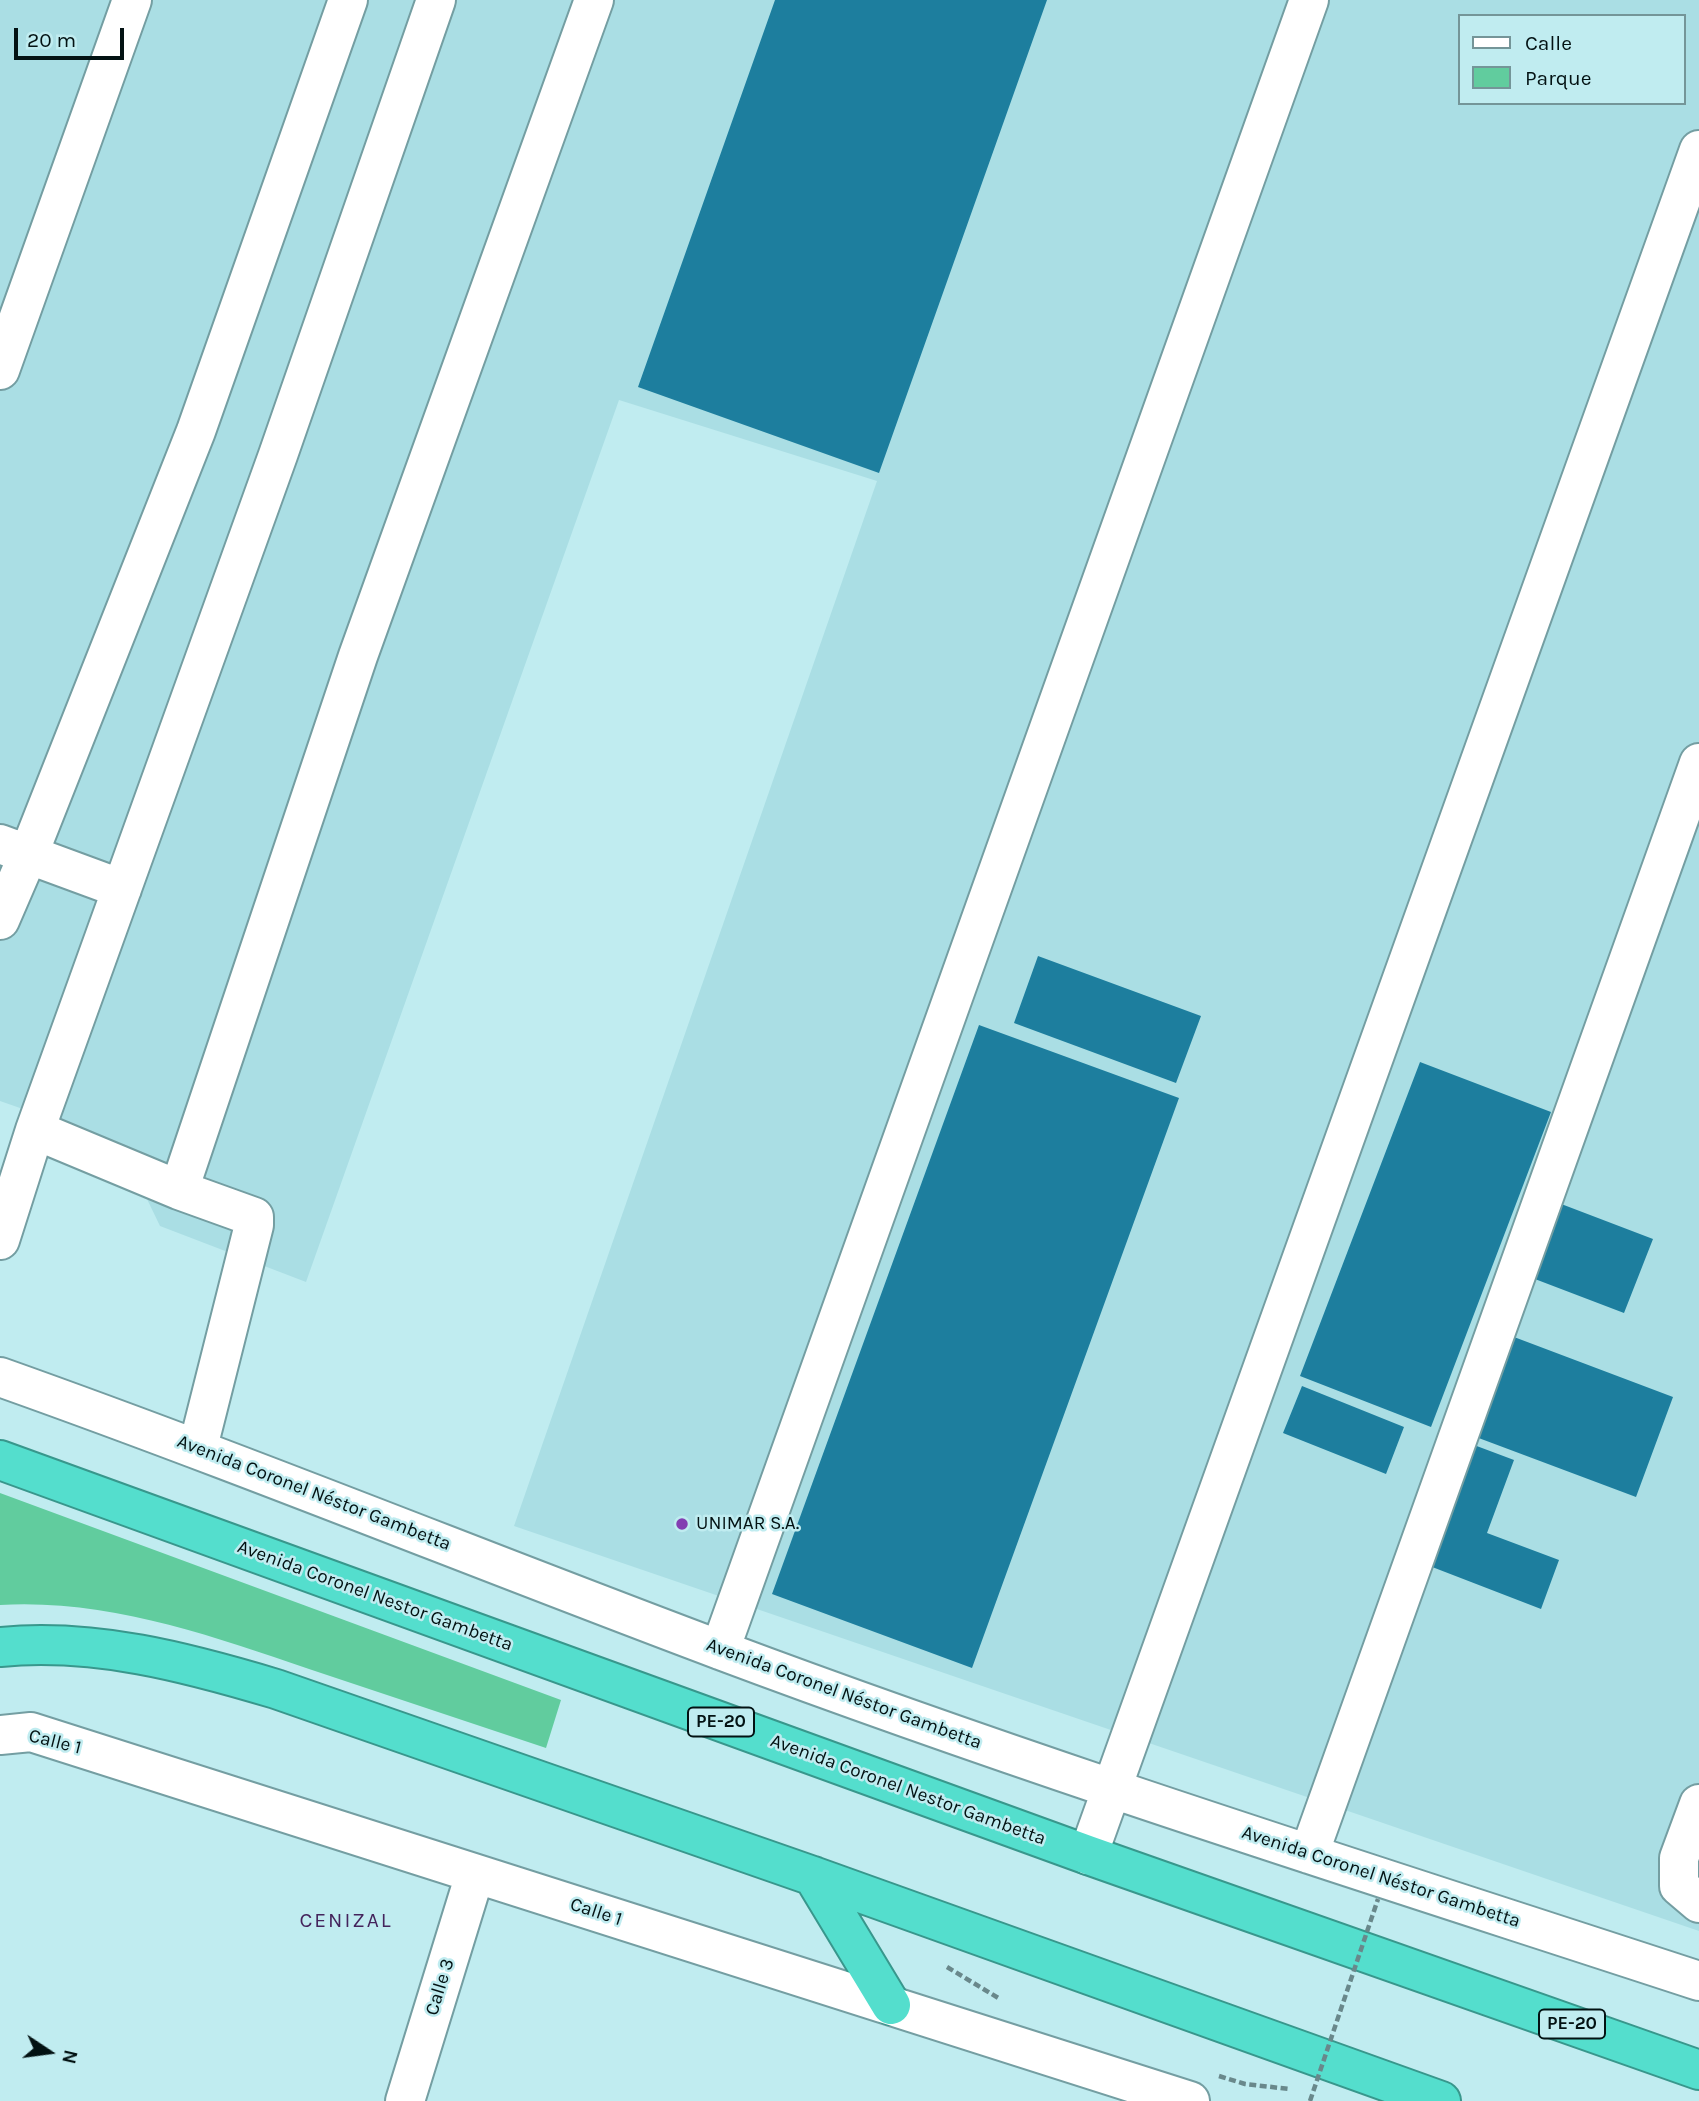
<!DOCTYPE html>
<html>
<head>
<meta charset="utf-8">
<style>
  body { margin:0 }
  #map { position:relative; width:1699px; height:2101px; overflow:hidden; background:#c0ecf0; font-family:Karla,sans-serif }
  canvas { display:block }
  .legend { position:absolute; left:1458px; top:14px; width:228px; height:91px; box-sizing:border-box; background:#c0ecf0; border:2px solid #749598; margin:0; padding:9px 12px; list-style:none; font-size:21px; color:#031213 }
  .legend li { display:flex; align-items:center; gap:14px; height:35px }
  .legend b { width:35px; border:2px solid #749598 }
  .north { position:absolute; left:14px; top:2017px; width:70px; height:70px; -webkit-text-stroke:5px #c0ecf0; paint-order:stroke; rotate:103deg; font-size:19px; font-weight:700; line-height:28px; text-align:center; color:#031213 }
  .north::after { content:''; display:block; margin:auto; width:24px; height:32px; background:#031213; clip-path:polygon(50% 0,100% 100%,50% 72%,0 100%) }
  .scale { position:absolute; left:14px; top:28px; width:110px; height:32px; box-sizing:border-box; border:4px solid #031213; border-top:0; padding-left:9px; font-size:21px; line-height:24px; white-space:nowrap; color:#031213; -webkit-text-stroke:5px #c0ecf0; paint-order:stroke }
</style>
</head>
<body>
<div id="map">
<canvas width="1699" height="2101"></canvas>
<ul class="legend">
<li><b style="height:9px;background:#fff"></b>Calle</li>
<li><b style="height:19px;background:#61cc9e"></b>Parque</li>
</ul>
<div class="north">N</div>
<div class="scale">20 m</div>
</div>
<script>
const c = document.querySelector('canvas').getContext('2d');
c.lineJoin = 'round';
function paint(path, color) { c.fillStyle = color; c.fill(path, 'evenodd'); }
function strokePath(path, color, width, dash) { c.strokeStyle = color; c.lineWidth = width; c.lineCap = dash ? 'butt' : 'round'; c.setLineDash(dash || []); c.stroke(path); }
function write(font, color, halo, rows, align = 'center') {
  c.font = font + ' Karla,sans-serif'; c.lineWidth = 5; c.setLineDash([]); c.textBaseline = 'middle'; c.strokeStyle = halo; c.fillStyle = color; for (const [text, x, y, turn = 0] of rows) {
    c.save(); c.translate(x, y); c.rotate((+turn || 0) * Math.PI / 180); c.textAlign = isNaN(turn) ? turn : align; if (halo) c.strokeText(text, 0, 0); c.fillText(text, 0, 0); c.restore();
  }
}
paint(new Path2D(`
  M 0,0 L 1699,0 L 1699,1931 L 514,1526 L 877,481 L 619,400 L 306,1282 L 160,1226 L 120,1143 L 0,1101 ZM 1459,16 L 1683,16 L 1683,103 L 1459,103 Z`), '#aadee4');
paint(new Path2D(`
  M 0,1493 L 561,1700 L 546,1748 C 467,1722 388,1695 309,1669 C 208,1635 109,1599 0,1605 Z`), '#61cc9e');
paint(new Path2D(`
  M 775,0 L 1047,0 L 879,473 L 638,387 Z
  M 1038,956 L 1201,1016 L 1176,1083 L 1014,1023 Z
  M 979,1025 L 1179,1098 L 972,1668 L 772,1594 Z
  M 1420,1062 L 1551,1112 L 1431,1427 L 1300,1376 Z
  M 1556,1202 L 1653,1239 L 1624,1313 L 1527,1276 Z
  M 1514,1337 L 1673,1397 L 1636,1497 L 1476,1437 Z
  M 1302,1386 L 1404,1427 L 1386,1474 L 1283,1433 Z
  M 1474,1445 L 1514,1460 L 1487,1533 L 1559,1560 L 1541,1609 L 1427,1565 Z`), '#1d7e9e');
const minor = new Path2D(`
  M 0,370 L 132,0
  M 0,844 L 122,889
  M 0,920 L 29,853 L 196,431 L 348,0
  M 35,1130 L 179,1190 L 254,1217 L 254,1225 L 198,1447
  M 179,1190 L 358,656 L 594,0
  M 0,1240 L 35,1130 L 278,455 L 436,0
  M 0,1377 C 242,1463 480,1560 720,1650 C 1043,1771 1372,1874 1699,1981
  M 720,1650 L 1309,0
  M 0,1735 L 31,1732 L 1190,2101
  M 1699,1804 L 1679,1858 L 1679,1886 L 1699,1903
  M 1309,1854 L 1699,763
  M 1088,1855 L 1699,150
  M 405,2101 L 475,1874`);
const highway = new Path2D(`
  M 0,1460 L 1088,1855 L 1699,2070
  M 0,1647 C 95,1638 186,1662 276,1689 L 813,1876 L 1441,2101
  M 813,1876 L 891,2005`);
strokePath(minor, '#749ea2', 42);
strokePath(highway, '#38978c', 42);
strokePath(new Path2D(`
  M 947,1967 L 1000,1999
  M 1219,2076 L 1245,2084 L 1289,2089`), '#69888b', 4.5, [7, 3.5]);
strokePath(minor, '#fff', 38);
strokePath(highway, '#54decd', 38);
strokePath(new Path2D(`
  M 1310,2101 L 1378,1899`), '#69888b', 4.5, [7, 3.5]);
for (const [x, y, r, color] of [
  [682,1524,7,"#833eb2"]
]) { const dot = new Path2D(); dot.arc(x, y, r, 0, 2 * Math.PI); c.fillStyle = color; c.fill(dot); strokePath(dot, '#c0ecf0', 2.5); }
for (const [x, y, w] of [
  [721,1722,66],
  [1572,2024,66]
]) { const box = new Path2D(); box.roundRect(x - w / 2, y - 14.5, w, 29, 5); c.fillStyle = '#c0ecf0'; c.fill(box); strokePath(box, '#031213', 2); }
write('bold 18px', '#031213', null, [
  ["PE-20",721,1722],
  ["PE-20",1572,2024]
]);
write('19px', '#031213', '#c0ecf0', [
  ["Avenida Coronel Néstor Gambetta",314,1493,21],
  ["Avenida Coronel Nestor Gambetta",375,1596,20],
  ["Avenida Coronel Néstor Gambetta",844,1694,20],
  ["Calle 1",55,1742,14],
  ["Avenida Coronel Nestor Gambetta",908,1790,20],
  ["Avenida Coronel Néstor Gambetta",1381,1877,18],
  ["Calle 1",596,1912,18],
  ["Calle 3",440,1987,-73]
]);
write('19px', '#031213', '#c0ecf0', [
  ["UNIMAR S.A.",696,1524]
], 'left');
c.letterSpacing = '2px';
write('21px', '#44245c', '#c0ecf0', [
  ["CENIZAL",346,1921]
]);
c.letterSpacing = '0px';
</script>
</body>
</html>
